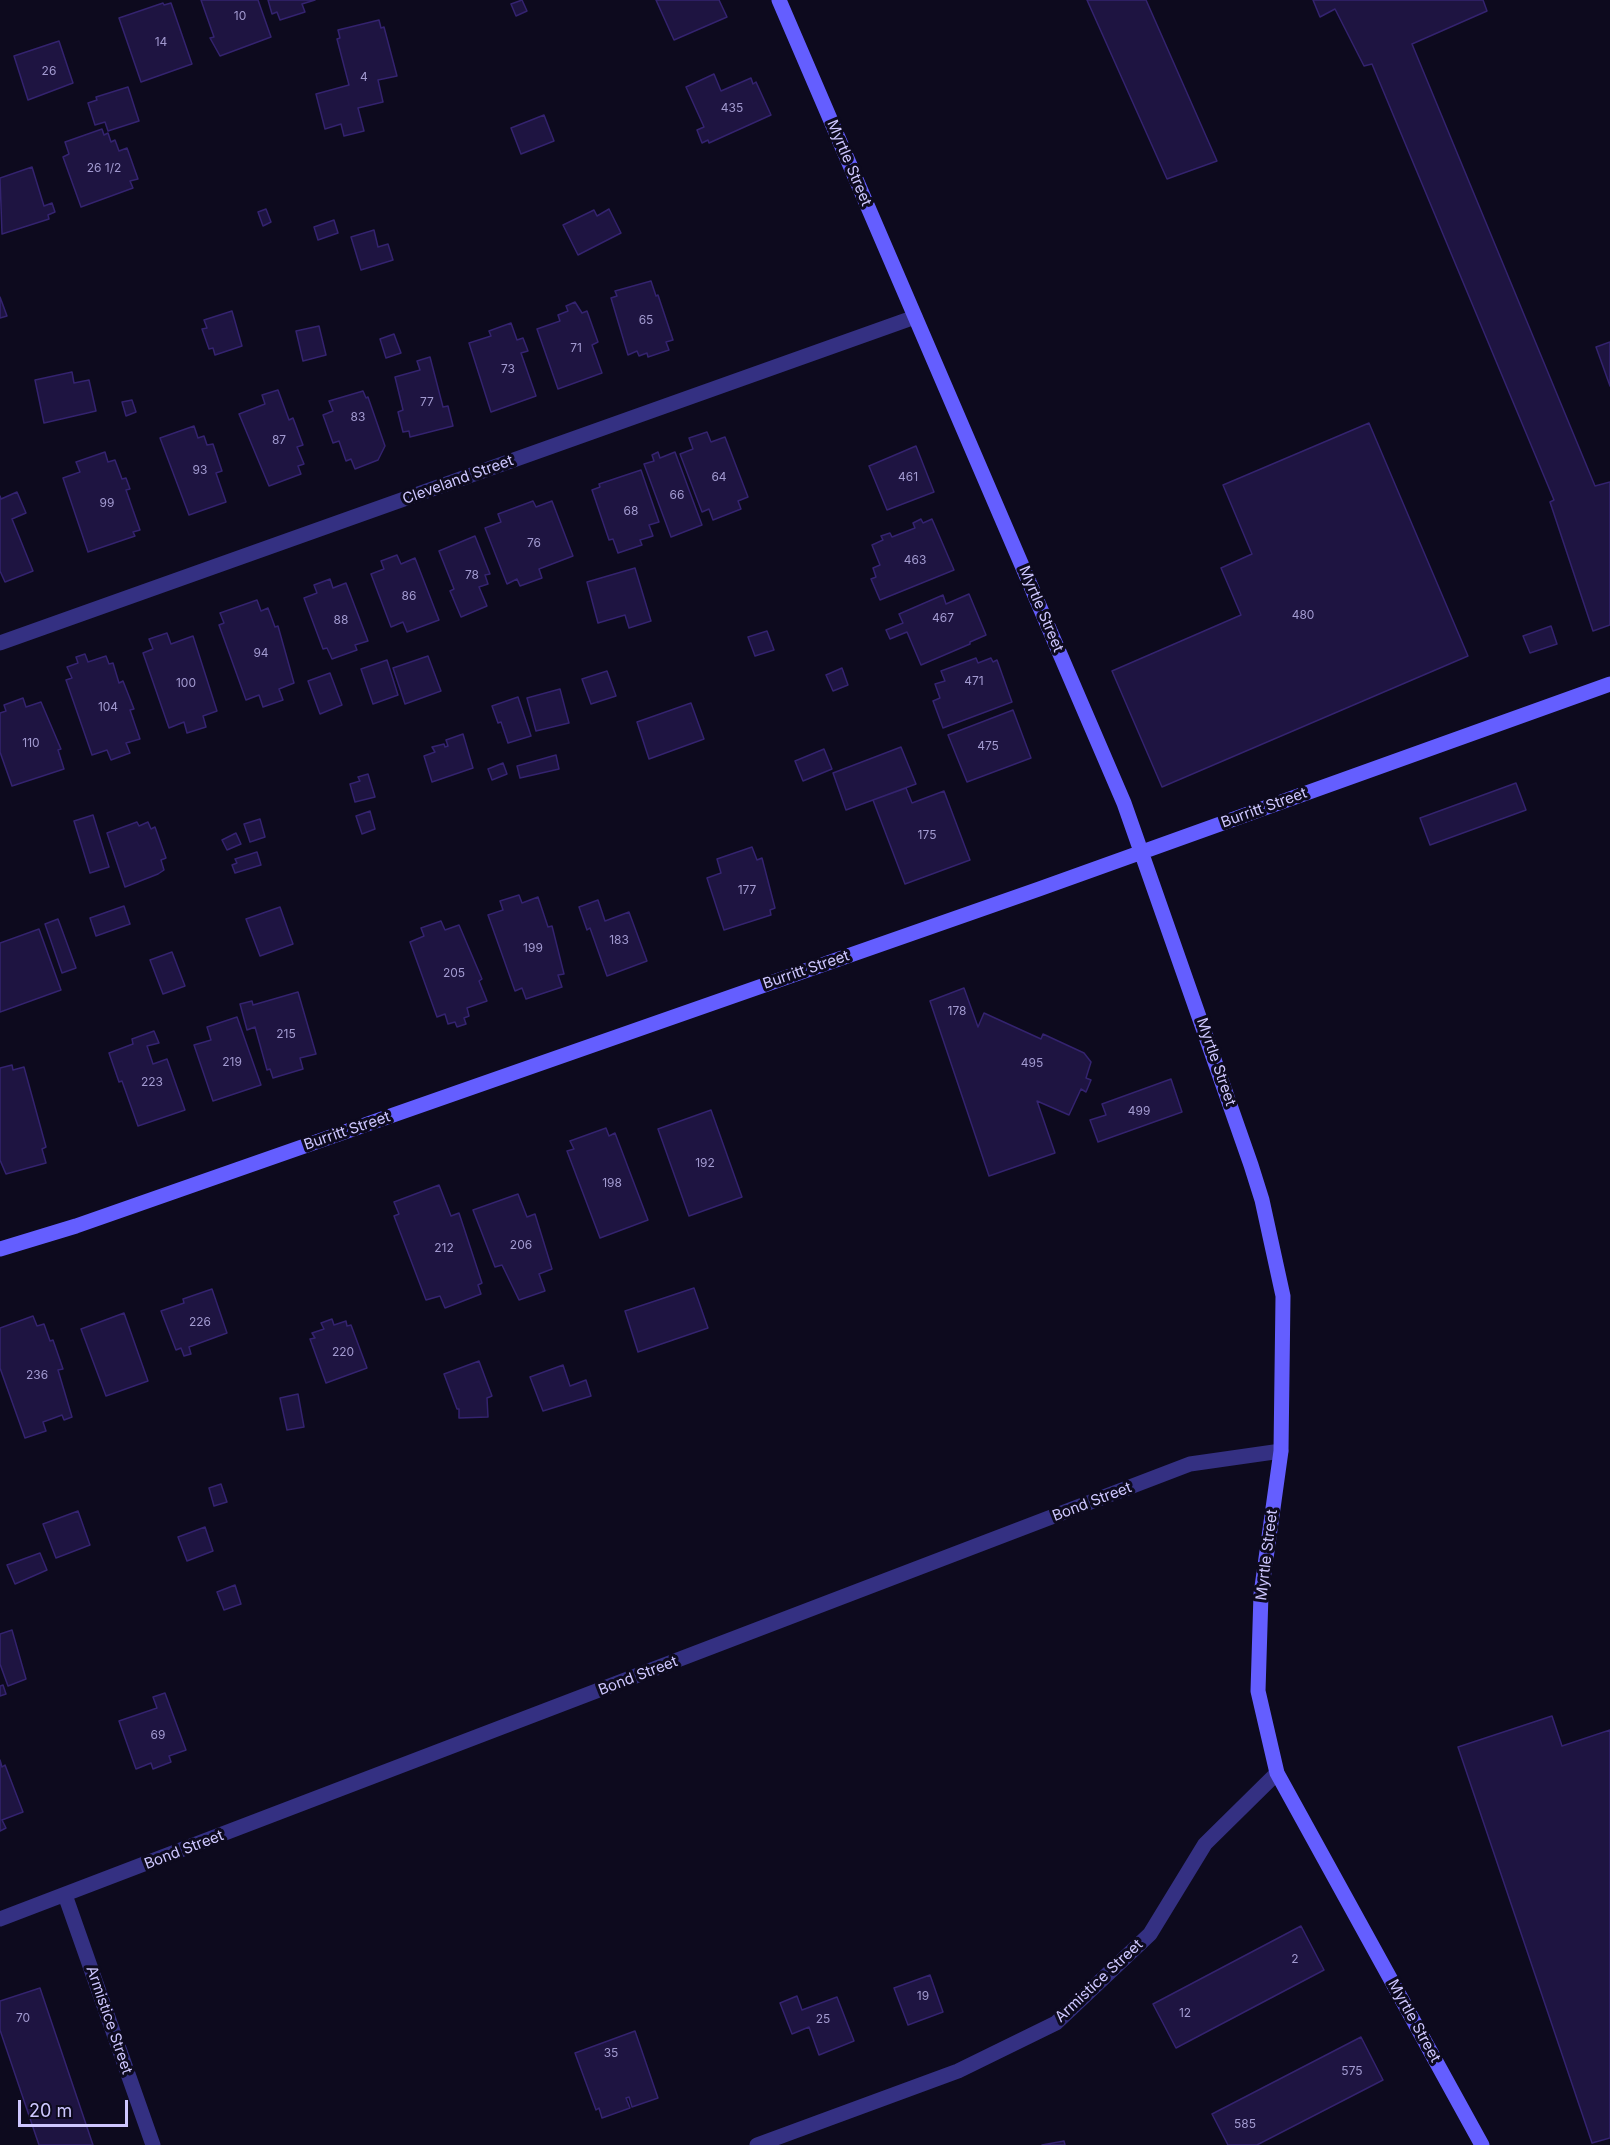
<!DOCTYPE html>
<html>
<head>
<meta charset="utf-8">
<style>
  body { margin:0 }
  #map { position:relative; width:1610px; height:2145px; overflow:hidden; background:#0d0a1e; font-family:Inter,sans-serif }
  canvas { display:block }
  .scale { position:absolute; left:18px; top:2100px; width:110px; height:27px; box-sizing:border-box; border:3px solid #cec7ff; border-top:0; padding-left:8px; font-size:18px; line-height:21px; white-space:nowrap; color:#cec7ff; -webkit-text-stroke:4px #0d0a1e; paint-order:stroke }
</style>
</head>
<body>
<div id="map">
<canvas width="1610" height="2145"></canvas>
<div class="scale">20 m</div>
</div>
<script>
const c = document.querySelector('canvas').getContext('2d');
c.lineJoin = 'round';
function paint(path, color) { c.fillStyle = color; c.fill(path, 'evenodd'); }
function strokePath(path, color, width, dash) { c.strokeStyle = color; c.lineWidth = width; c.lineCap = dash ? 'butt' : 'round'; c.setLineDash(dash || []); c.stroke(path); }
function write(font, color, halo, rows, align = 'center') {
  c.font = font + ' Inter,sans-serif'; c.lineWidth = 6; c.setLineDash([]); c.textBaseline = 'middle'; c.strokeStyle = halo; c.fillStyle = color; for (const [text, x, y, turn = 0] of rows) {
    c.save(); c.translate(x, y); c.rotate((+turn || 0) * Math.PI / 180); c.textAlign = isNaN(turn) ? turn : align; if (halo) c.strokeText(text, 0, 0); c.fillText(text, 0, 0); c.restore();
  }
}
const building = new Path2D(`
  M 201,0 L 258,0 L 271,37 L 220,56 L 210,38 L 214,37 Z
  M 268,0 L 315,0 L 302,4 L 305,12 L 280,20 L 277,12 L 272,14 Z
  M 522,0 L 527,11 L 516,16 L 511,4 Z
  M 656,0 L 719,0 L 727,17 L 674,40 Z
  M 1087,0 L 1146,0 L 1217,161 L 1167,179 Z
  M 1313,0 L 1483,0 L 1487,11 L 1412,44 L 1595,486 L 1610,482 L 1610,625 L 1593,631 L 1550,502 L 1554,500 L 1372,64 L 1364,66 L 1335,9 L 1320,17 Z
  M 163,3 L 164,5 L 171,3 L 192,64 L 141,82 L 119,18 Z
  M 379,20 L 381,28 L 384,27 L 397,76 L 378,80 L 383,102 L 358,108 L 364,131 L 344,136 L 341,124 L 325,129 L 316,94 L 349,85 L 337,39 L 340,38 L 338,30 Z
  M 59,41 L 73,83 L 28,100 L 14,56 Z
  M 714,74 L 721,91 L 751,78 L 753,84 L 756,82 L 771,115 L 709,143 L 708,140 L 702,143 L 697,130 L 704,127 L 686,87 Z
  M 128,87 L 139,121 L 108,131 L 105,122 L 95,125 L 88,103 L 97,100 L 96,97 Z
  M 544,115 L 554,141 L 521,154 L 511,128 Z
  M 102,129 L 104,135 L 108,133 L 111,142 L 115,140 L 119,151 L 127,148 L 138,179 L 130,181 L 133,188 L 81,207 L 63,157 L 69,154 L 65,142 Z
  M 32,167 L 44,206 L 52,203 L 55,212 L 48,215 L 49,219 L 2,234 L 0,178 Z
  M 266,209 L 271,222 L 263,226 L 258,212 Z
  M 609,209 L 621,233 L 578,255 L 563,225 L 594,210 L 597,216 Z
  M 334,220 L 338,233 L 318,240 L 314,227 Z
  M 374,230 L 378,247 L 388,244 L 393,260 L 361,270 L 351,237 Z
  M 651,281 L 656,296 L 658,295 L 673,340 L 666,342 L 669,350 L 648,357 L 647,353 L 639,356 L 637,351 L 628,355 L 611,298 L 617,296 L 615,291 Z
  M 0,297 L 7,316 L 0,318 Z
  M 575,302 L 582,313 L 587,311 L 598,342 L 592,345 L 602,373 L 558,389 L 537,329 L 560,321 L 558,315 L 568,311 L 566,306 Z
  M 232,311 L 242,346 L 215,355 L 213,348 L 209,349 L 202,329 L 207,328 L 204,320 Z
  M 511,323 L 517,340 L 523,338 L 528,351 L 521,353 L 536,396 L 491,412 L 469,343 L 491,336 L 489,331 Z
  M 319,326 L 326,355 L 303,361 L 296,331 Z
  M 394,334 L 401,353 L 386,358 L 380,339 Z
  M 1610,342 L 1610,386 L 1596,347 Z
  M 430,357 L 443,407 L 448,406 L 453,426 L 410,437 L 409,431 L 403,432 L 398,412 L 403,410 L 395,377 L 420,370 L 417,361 Z
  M 72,372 L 74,383 L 89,380 L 96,411 L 44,423 L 35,380 Z
  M 278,390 L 289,420 L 293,418 L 303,445 L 297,447 L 304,464 L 298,466 L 301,474 L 269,486 L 239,414 L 265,404 L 262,395 Z
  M 363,391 L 366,398 L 368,397 L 385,446 L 378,460 L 355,469 L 351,459 L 346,461 L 339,441 L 333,443 L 323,415 L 333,411 L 329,401 Z
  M 132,400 L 136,412 L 126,416 L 122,402 Z
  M 1369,423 L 1468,656 L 1162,787 L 1112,671 L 1241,615 L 1221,568 L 1252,554 L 1223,485 Z
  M 194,426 L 198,438 L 204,436 L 207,445 L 213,444 L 222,471 L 216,473 L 226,502 L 189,515 L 160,438 Z
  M 707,432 L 711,442 L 725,437 L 748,497 L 738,501 L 741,509 L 713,520 L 709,509 L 702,512 L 680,454 L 693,449 L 689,438 Z
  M 916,446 L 934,492 L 887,510 L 869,466 Z
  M 105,452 L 108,462 L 115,460 L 122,479 L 126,478 L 130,489 L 126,490 L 140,530 L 133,532 L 135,536 L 88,552 L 63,478 L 80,472 L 76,462 Z
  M 658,452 L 660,458 L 675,452 L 702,525 L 671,537 L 644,464 L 654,461 L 652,455 Z
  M 641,470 L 659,522 L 649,525 L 653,536 L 640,540 L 642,545 L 618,553 L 613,539 L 609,540 L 592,490 L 600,487 L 599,484 Z
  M 17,492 L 26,513 L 12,519 L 33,571 L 5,582 L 0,571 L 0,496 L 1,499 Z
  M 533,501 L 536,507 L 552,501 L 573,556 L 539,569 L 542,578 L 520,586 L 517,579 L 507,584 L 485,528 L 501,522 L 498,514 Z
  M 921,519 L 923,523 L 932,519 L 954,570 L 880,600 L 871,579 L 876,577 L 873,568 L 880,565 L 872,545 L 883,540 L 881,536 L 890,533 L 892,537 L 915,528 L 913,523 Z
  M 475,536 L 490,574 L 485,575 L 488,584 L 479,587 L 487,606 L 461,617 L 450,591 L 454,589 L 439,551 Z
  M 397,555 L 401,564 L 415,558 L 439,620 L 407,632 L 403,622 L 391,627 L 371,574 L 384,569 L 381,561 Z
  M 635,568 L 651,621 L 629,628 L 625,615 L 598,623 L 587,582 Z
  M 330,579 L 333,588 L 346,583 L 368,641 L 355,645 L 357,650 L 332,659 L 327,648 L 323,649 L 304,598 L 317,593 L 314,585 Z
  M 969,594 L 986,635 L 970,642 L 970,644 L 921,665 L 907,632 L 890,639 L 886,630 L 903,623 L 899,614 L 943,595 L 946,604 Z
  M 257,600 L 261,611 L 268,608 L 275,627 L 278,626 L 294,683 L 279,689 L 283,700 L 263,707 L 259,695 L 246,700 L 219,625 L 224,623 L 220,613 Z
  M 1551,626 L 1557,644 L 1530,653 L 1523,636 Z
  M 767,631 L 774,650 L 755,656 L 748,637 Z
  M 167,633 L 171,644 L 193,636 L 217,711 L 203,716 L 206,727 L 187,733 L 184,722 L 169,728 L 143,653 L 153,649 L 149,639 Z
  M 85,654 L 88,662 L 106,656 L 109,664 L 113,663 L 119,683 L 123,681 L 134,709 L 130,710 L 140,739 L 126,743 L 130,753 L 111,760 L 107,750 L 92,755 L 66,680 L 72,678 L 67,667 L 78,663 L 76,657 Z
  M 428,656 L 441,691 L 405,704 L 393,668 Z
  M 976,658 L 978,663 L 991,658 L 993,662 L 997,660 L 1012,702 L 943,728 L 933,701 L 940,698 L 935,684 L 945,681 L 941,671 Z
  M 387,660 L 398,695 L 373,704 L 361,669 Z
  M 842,668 L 848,685 L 833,691 L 826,675 Z
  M 607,671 L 616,696 L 591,704 L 582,679 Z
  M 330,673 L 342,705 L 320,714 L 308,681 Z
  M 560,689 L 569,723 L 536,731 L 527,698 Z
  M 518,697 L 531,736 L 508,743 L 501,722 L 498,723 L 492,706 Z
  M 23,698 L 26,707 L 41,702 L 61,749 L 58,750 L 64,769 L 12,786 L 0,752 L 0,713 L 6,711 L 4,705 Z
  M 691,703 L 704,739 L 649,759 L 637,722 Z
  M 1013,710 L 1031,758 L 967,782 L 948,735 Z
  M 463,734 L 473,768 L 432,782 L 424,756 L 435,752 L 432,747 L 444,744 L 445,747 L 448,746 L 446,740 Z
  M 901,747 L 916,784 L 846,810 L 833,773 Z
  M 824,749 L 832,769 L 803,781 L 795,761 Z
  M 556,755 L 559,769 L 520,778 L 517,766 Z
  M 503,763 L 507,774 L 492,780 L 488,769 Z
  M 368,774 L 375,797 L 355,802 L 350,784 L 360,781 L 358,777 Z
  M 1516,783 L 1526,810 L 1430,845 L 1420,818 Z
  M 906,788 L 912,803 L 944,791 L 970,860 L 905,884 L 873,800 Z
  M 370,811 L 375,829 L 362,834 L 356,816 Z
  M 93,815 L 109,867 L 90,873 L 74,821 Z
  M 260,819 L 265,837 L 250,842 L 244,824 Z
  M 137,822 L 139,826 L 148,822 L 151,829 L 155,827 L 166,858 L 161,860 L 164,870 L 158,874 L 125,887 L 107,833 Z
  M 236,833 L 241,844 L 227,850 L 222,840 Z
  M 752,847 L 757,860 L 762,858 L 775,908 L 770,910 L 771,915 L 724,930 L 707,878 L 721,873 L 717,859 Z
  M 257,852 L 261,865 L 235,873 L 232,865 L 237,863 L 235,859 Z
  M 519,895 L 522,903 L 538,897 L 548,927 L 552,926 L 564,974 L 558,975 L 562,987 L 526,999 L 522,988 L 515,991 L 488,915 L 503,910 L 500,901 Z
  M 598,900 L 605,921 L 629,912 L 647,961 L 607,976 L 590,928 L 587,930 L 579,907 Z
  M 124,906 L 130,924 L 96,936 L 90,918 Z
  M 280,907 L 293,944 L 260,956 L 246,919 Z
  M 58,919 L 76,968 L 62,973 L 45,924 Z
  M 441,921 L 445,930 L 459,925 L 482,979 L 479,981 L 487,1001 L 467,1008 L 469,1016 L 464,1018 L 466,1024 L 457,1027 L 455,1022 L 448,1024 L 445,1014 L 437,1017 L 410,942 L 424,936 L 421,928 Z
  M 39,929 L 61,990 L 0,1012 L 0,943 Z
  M 172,952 L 185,986 L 163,994 L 150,960 Z
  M 964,988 L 978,1027 L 984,1013 L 1041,1039 L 1043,1034 L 1084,1053 L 1091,1062 L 1086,1078 L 1091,1080 L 1086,1092 L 1081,1089 L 1069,1115 L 1037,1101 L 1055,1153 L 989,1176 L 930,1001 Z
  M 298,992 L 316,1054 L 300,1058 L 303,1069 L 273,1078 L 270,1069 L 267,1070 L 255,1027 L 247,1030 L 240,1004 L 252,1001 L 253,1005 Z
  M 237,1017 L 261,1085 L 213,1101 L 194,1045 L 211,1040 L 207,1027 Z
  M 154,1031 L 159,1043 L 147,1046 L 153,1064 L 167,1059 L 185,1110 L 138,1126 L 122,1081 L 119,1082 L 109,1053 L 133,1044 L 132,1039 Z
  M 12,1065 L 13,1070 L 24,1067 L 46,1147 L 42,1149 L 46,1163 L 6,1174 L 0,1160 L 0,1068 Z
  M 1171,1079 L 1182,1112 L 1098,1142 L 1090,1120 L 1106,1115 L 1102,1104 Z
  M 711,1110 L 742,1197 L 689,1216 L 658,1129 Z
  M 606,1128 L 609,1136 L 615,1133 L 648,1220 L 600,1238 L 567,1151 L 574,1149 L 570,1141 Z
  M 439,1185 L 451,1216 L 459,1213 L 482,1283 L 478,1285 L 481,1294 L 445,1308 L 440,1296 L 426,1300 L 394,1216 L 399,1214 L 394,1202 Z
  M 518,1194 L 527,1217 L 535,1214 L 552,1269 L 539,1274 L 545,1291 L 519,1300 L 502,1265 L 495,1267 L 473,1210 Z
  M 694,1288 L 708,1328 L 638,1352 L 625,1311 Z
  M 212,1289 L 227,1333 L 189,1347 L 191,1354 L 184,1356 L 181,1348 L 176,1350 L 161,1311 L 184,1303 L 183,1299 Z
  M 124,1313 L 148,1381 L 106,1396 L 81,1329 Z
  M 33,1316 L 37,1326 L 44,1324 L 50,1341 L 53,1340 L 63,1369 L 58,1370 L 72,1417 L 64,1420 L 62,1415 L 43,1422 L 46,1431 L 25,1438 L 0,1368 L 0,1328 Z
  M 332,1319 L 334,1325 L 346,1321 L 347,1326 L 351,1325 L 367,1368 L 326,1383 L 310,1339 L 315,1338 L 312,1333 L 324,1329 L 321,1323 Z
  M 479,1361 L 492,1396 L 487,1398 L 488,1417 L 459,1418 L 459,1409 L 457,1409 L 444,1374 Z
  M 563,1365 L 570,1386 L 586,1380 L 591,1396 L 543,1411 L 530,1377 Z
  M 298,1394 L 304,1427 L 287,1430 L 280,1398 Z
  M 221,1484 L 227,1502 L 214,1506 L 209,1488 Z
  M 78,1511 L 90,1545 L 56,1558 L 43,1524 Z
  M 205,1527 L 213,1551 L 187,1561 L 178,1537 Z
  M 40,1553 L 47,1570 L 15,1584 L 7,1565 Z
  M 235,1585 L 241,1604 L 224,1610 L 217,1592 Z
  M 12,1630 L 26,1679 L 8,1686 L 0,1664 L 0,1634 Z
  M 3,1685 L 6,1694 L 0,1696 L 0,1686 Z
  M 165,1693 L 186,1750 L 169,1756 L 171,1762 L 153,1769 L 151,1763 L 136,1769 L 119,1721 L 157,1708 L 153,1697 Z
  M 1552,1716 L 1562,1746 L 1610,1730 L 1610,2138 L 1592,2143 L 1458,1747 Z
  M 0,1760 L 2,1767 L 5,1765 L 23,1812 L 2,1820 L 6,1828 L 0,1831 Z
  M 1301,1926 L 1324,1970 L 1176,2048 L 1153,2004 Z
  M 930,1975 L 943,2012 L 908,2025 L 894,1988 Z
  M 40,1988 L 93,2145 L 39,2145 L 0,2030 L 0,2001 Z
  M 797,1996 L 802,2010 L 837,1997 L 854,2041 L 819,2055 L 809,2027 L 792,2034 L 780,2003 Z
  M 635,2031 L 658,2098 L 632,2107 L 629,2097 L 626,2098 L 630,2108 L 602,2118 L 599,2108 L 596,2110 L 575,2053 Z
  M 1361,2037 L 1383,2080 L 1257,2145 L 1228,2145 L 1212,2114 Z
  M 1064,2141 L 1065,2145 L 1042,2145 Z`);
paint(building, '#1e1441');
strokePath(building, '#34236f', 1.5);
strokePath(new Path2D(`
  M 0,643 L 915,317
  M 65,1895 L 153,2145
  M 0,1919 L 1190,1464 L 1281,1451
  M 757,2145 L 958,2071 L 1056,2023 L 1150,1934 L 1205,1844 L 1277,1773`), '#343082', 15);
strokePath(new Path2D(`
  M 779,0 L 1124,803 L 1251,1165 L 1262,1200 L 1283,1296 L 1281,1451 L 1261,1594 L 1258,1691 L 1277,1773 L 1482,2145
  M 0,1249 L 76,1226 L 1039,889 L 1610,684`), '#645eff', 15);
write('12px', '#a29ad0', null, [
  ["10",240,16],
  ["14",161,42],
  ["26",49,71],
  ["4",364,77],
  ["435",732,108],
  ["26 1/2",104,168],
  ["65",646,320],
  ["71",576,348],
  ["73",508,369],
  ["77",427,402],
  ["83",358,417],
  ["87",279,440],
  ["93",200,470],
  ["64",719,477],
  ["461",908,477],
  ["66",677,495],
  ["99",107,503],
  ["68",631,511],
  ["76",534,543],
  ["463",915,560],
  ["78",472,575],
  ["86",409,596],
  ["480",1303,615],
  ["467",943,618],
  ["88",341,620],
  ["94",261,653],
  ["471",974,681],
  ["100",186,683],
  ["104",108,707],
  ["110",31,743],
  ["475",988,746],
  ["175",927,835],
  ["177",747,890],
  ["183",619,940],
  ["199",533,948],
  ["205",454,973],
  ["178",957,1011],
  ["215",286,1034],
  ["219",232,1062],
  ["495",1032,1063],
  ["223",152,1082],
  ["499",1139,1111],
  ["192",705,1163],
  ["198",612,1183],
  ["206",521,1245],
  ["212",444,1248],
  ["226",200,1322],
  ["220",343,1352],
  ["236",37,1375],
  ["69",158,1735],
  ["2",1295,1959],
  ["19",923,1996],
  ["12",1185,2013],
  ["70",23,2018],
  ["25",823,2019],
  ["35",611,2053],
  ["575",1352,2071],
  ["585",1245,2124]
]);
write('15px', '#cec7ff', '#0d0a1e', [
  ["Myrtle Street",849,163,67],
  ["Cleveland Street",458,480,-20],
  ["Myrtle Street",1041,609,67],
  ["Burritt Street",1264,808,-20],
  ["Burritt Street",806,970,-19],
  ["Myrtle Street",1216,1062,71],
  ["Burritt Street",347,1131,-19],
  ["Bond Street",1092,1502,-21],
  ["Myrtle Street",1267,1555,-83],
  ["Bond Street",638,1676,-21],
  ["Bond Street",184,1850,-21],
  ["Armistice Street",1099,1981,-43],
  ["Armistice Street",109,2020,71],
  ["Myrtle Street",1414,2021,61]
]);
</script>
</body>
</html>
